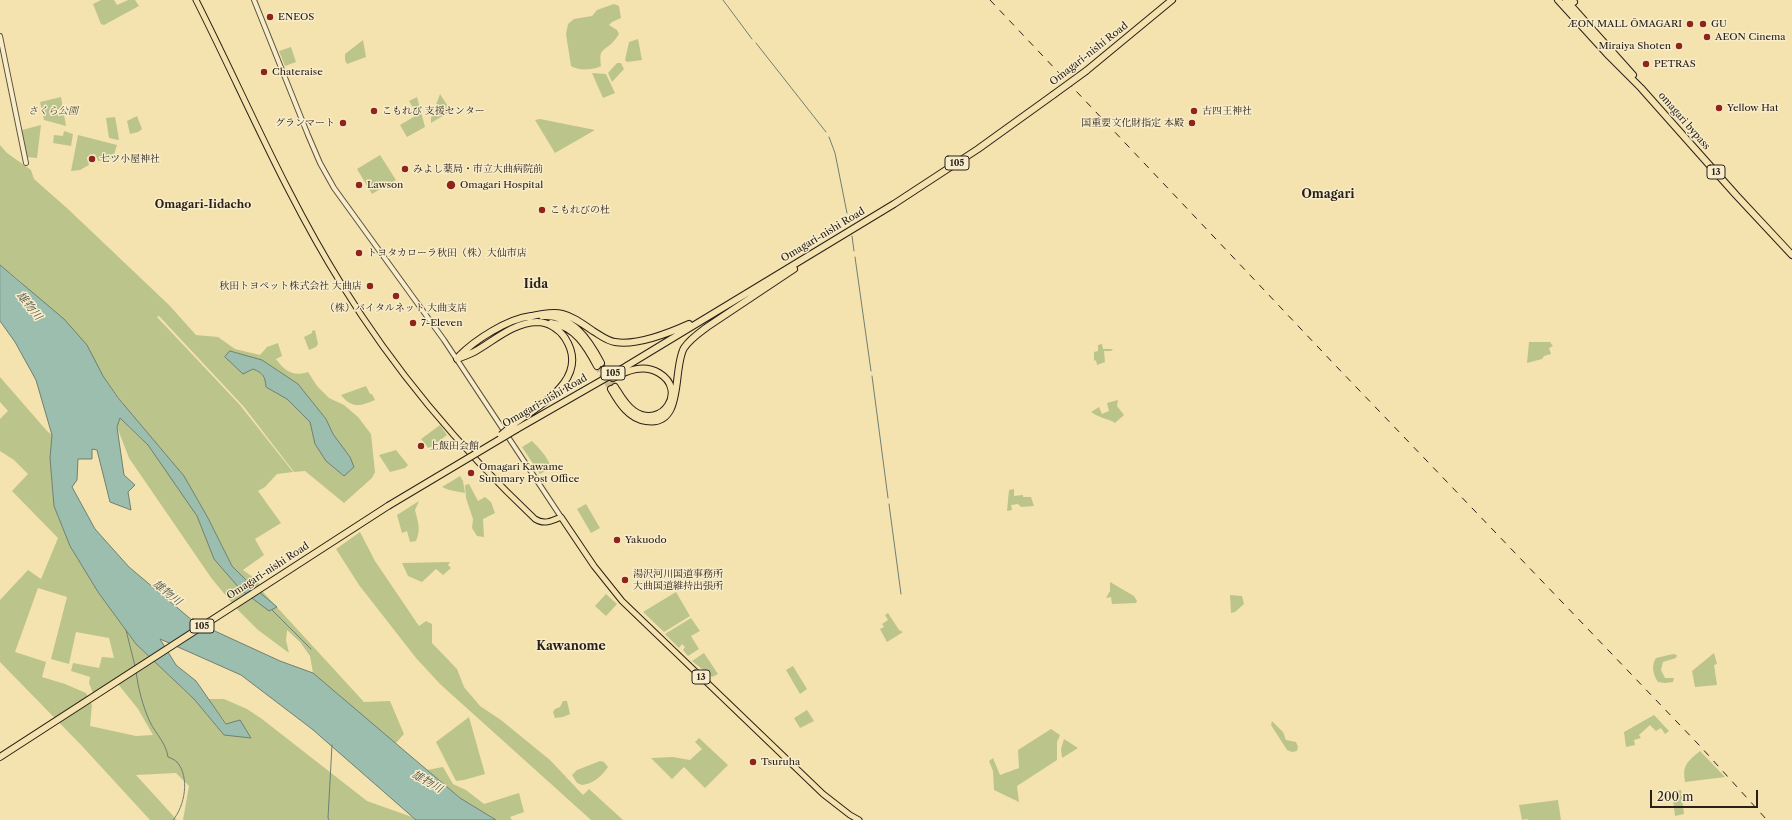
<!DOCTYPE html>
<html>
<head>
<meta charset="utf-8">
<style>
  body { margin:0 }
  #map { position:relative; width:1792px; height:820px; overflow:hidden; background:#f5e3af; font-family:"Libre Caslon Text",serif }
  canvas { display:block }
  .scale { position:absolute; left:1650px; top:790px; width:108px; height:18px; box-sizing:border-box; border:2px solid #2b2019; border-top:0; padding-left:5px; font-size:12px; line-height:14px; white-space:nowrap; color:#2b2019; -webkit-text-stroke:3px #f8edcb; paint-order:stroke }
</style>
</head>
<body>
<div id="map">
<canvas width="1792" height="820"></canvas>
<div class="scale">200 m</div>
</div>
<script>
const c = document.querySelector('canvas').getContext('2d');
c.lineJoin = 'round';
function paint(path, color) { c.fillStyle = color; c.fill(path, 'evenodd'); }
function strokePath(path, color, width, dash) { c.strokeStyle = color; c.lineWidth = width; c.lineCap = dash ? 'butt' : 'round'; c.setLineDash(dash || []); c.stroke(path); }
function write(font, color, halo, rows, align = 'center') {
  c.font = font + ' "Libre Caslon Text","Noto Serif JP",serif'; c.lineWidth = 3; c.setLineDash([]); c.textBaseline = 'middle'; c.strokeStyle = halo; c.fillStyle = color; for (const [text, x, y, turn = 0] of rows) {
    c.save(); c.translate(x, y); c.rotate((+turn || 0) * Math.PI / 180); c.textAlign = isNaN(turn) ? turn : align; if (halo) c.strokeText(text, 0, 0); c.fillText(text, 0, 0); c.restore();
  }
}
paint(new Path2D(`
  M 101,0 L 114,0 L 117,5 L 128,0 L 135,0 L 139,6 L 104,25 L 101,24 L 93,4 Z
  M 614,4 L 619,6 L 621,18 L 612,22 L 609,25 L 617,30 L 619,34 C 617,37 615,40 613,42 C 602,53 599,48 601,66 C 594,70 578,71 571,66 L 566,34 L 568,24 L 574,19 L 592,16 L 597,10 Z
  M 638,39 L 642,60 L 627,62 L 625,60 L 629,42 Z
  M 363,40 L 366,57 L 347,64 L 345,60 L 345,54 Z
  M 291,47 L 296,62 L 285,66 L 279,51 Z
  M 617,63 L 621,63 L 624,69 L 612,82 L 608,73 Z
  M 592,73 L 606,74 L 615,93 L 603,98 Z
  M 440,94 L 451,111 L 431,123 L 431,118 Z
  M 61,97 L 66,126 L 44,120 L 40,102 Z
  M 417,97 L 425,127 L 407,137 L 400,125 L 417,115 L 409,101 Z
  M 137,116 L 142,129 L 138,132 L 130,134 L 127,121 Z
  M 115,117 L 119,139 L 118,140 L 109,138 L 106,118 Z
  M 540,119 L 595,130 L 555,153 L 535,120 Z
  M 41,125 L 37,158 L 27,157 L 22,130 Z
  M 64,131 L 73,134 L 71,146 L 53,143 L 54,135 L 63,136 Z
  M 78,135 L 117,145 L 113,158 L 98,161 L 95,154 L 87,157 L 89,165 L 80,170 L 71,171 Z
  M 0,145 L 7,153 L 31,170 L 34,179 L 68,209 L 169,305 L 196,335 L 218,337 L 235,349 L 260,355 L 267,347 L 278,343 L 282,356 L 276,359 C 285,371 293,377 308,372 L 317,386 L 329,398 L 344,405 L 358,417 L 371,434 L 375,472 L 372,478 L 344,503 L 305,471 L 294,472 L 244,407 L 159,316 L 157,317 L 240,405 L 293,472 L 277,474 L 265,487 L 258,491 L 281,523 L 255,539 L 264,555 L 243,570 L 257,580 L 264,593 L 364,702 L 390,701 L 404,734 L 395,744 L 313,673 L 310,656 L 300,642 L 287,630 L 286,640 L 289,653 L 258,630 L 237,609 L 212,579 L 129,458 L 117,427 L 119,417 L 148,445 L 184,495 L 197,516 L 214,559 L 251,585 L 232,566 L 208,518 L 184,476 L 127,409 L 103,376 L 20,281 L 0,265 ZM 231,351 L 262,360 L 298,384 L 326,419 L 333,434 L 350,457 L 344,476 L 326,461 L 315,444 L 311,422 L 287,399 L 266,386 C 266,376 262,373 253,369 L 248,371 Z
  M 380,155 L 396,180 L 372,194 L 357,169 Z
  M 315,330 L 318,344 L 316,347 L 309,350 L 304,337 L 312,333 L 312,331 Z
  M 1529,342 L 1550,342 L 1553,346 L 1549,348 L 1551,354 L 1544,356 L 1542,359 L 1527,363 Z
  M 1102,344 L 1103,349 L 1113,349 L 1111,351 L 1104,351 L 1105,362 L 1097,365 L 1096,360 L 1094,361 L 1094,352 L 1098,351 L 1098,345 Z
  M 0,377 L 47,431 L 52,435 L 50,458 L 54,506 L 70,546 L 98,592 L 136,644 L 194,699 L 224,735 L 251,737 L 227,724 L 208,699 L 224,699 L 247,709 L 262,719 L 367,801 L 412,817 L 416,820 L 183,820 L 189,786 L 176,773 L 136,775 L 177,820 L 150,820 L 82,746 L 0,662 L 0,600 L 28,570 L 41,579 L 58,538 L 12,491 L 28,474 L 14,460 L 0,451 L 0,419 L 8,411 L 0,402 ZM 38,588 L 67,597 L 51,659 L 69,664 L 76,632 L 109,638 L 114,658 L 102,657 L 99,668 L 73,663 L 71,671 L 90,677 L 89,683 L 93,693 L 114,679 L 138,709 L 153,735 L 136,736 L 90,726 L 92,705 L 86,693 L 65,684 L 42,677 L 46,662 L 15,652 Z
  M 366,386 L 370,394 L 372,394 L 375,400 C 361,406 352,409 341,395 Z
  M 1118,400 L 1117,406 L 1124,415 L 1115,423 C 1107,418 1099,418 1091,412 L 1099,407 L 1102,414 L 1109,411 L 1107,403 Z
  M 440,425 L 447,435 L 429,449 L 421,439 Z
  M 532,441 C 540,449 548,457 551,468 L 540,474 L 522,447 Z
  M 396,450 L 408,465 L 405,468 L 390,472 L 379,455 Z
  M 460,476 L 463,481 L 465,493 L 449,490 L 442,487 Z
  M 469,484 L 478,501 L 485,497 L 491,502 L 495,513 L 483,519 L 484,537 L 477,536 L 472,528 L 473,519 L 466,498 L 465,485 Z
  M 1014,489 L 1014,496 L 1023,495 L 1023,497 L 1031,497 L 1034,506 L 1021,507 L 1018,504 L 1011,505 L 1012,510 L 1007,511 L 1009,490 Z
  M 419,501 L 415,510 C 418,522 421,529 416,541 L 410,542 L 407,531 L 402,533 L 397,515 Z
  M 586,504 L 600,528 L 591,533 L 577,509 Z
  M 360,532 L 375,561 L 419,626 L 426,621 L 432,624 L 432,643 L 457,669 L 464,687 L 480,706 L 501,720 L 550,760 L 583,795 L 589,789 L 623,820 L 591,820 L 440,684 L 416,658 L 359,585 L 336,549 Z
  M 450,562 L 448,565 L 451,568 L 443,575 L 436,569 L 422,582 L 408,576 L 402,563 Z
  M 1110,582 L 1134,596 L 1137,601 L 1136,603 L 1112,604 L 1111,597 L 1106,598 L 1110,591 Z
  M 676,592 L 690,616 L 664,632 L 643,612 Z
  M 606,594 L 617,604 L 606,616 L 595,606 Z
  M 1230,595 L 1242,596 L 1244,604 L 1235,612 L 1231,613 Z
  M 888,613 L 899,630 L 903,632 L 887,642 L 880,629 L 884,627 L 882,624 L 888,620 L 885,615 Z
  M 691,618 L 700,631 L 691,636 L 699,649 L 688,656 L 683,650 L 685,647 L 682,644 L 679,648 L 665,634 Z
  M 704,653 L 718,674 L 712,677 L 692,661 Z
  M 1714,653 L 1717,664 L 1714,665 L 1717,685 L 1695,687 L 1692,671 Z
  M 1673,654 L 1677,655 L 1676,658 L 1663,662 L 1661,670 L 1665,678 L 1674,678 L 1673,682 L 1665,683 L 1658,682 C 1653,675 1651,665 1656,658 Z
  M 793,666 L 807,689 L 800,694 L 786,670 Z
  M 563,701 L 567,701 L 570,714 L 563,717 L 555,718 L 553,712 L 555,709 L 560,707 Z
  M 807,710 L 814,721 L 800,728 L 794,718 Z
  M 1654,715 L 1669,731 L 1665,734 L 1661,728 L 1656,731 L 1650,725 L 1639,735 L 1641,738 L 1634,740 L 1635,745 L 1626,747 L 1624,732 Z
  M 469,717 L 485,774 L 464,780 L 456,781 L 436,742 Z
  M 1272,721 L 1283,732 L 1286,740 L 1296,742 L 1298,747 L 1297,751 L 1292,752 L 1287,750 L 1271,725 Z
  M 1051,729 L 1060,735 L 1057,742 L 1057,760 L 1017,786 L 1019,802 L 994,790 L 993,771 L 989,761 L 993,758 L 1000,775 L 1019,768 L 1018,750 Z
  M 699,738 L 728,765 L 705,788 L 684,767 L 672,779 L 651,758 L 673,757 L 690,760 L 702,749 L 695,742 Z
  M 1064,739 L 1078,748 L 1062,758 L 1061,749 Z
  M 1700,751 L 1725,777 L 1685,782 C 1682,765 1687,762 1700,751 Z
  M 600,761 L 604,762 L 608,767 C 602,776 593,784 582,785 L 577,783 L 572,775 L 577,770 Z
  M 443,767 L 453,784 L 466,790 L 484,804 L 519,793 L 524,812 L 510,817 L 512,820 L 496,820 L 460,798 L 427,770 Z
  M 1681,790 L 1684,814 L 1675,816 L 1672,792 Z
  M 1558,800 L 1561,820 L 1528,820 L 1527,819 L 1522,820 L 1519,805 Z`), '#bbc48b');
const water = new Path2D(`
  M 0,265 L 64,319 L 87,345 L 103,376 L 119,399 L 184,476 L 208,518 L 232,566 L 251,585 L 277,607 L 269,611 L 240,589 L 214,559 L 197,516 L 148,445 L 120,418 L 117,427 L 124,475 L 135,485 L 128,492 L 131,510 L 110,502 L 97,450 L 92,449 L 92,459 L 78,459 L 77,480 L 72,487 L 95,529 L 129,567 L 193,621 L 280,661 L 313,673 L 460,798 L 496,820 L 416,820 L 312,729 L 241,675 L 160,639 L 176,665 L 196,681 L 226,724 L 240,720 L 251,738 L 224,735 L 194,699 L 136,644 L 98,592 L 70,546 L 54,506 L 50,458 L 52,435 L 36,380 L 15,342 L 0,321 Z
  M 230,351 L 262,360 L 298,384 L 326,419 L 333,434 L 350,457 L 354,467 L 344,476 L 326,461 L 315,444 L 310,422 L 287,399 L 266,387 C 265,376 263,373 253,369 L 243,374 L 225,357 Z`);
paint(water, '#9cbeae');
strokePath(water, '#6f7f72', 1);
strokePath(new Path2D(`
  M 723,0 L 752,39
  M 756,43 L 826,132
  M 829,137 L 835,153 L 847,213
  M 849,218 L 850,223
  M 852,236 L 854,251
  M 855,257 L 871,371
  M 872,376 L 888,498
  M 889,504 L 901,594
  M 272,610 L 311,649
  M 126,630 L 135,666
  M 136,671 C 138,688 143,707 150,722 C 156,734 166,743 168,757 C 171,758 175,760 177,762 C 190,777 185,806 173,820
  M 329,820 L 328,818 L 332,745`), '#6f7f72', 1);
strokePath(new Path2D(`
  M 601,363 L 615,387
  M 597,366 L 611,389`), '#cdbc91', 6, [6, 3]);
const minor = new Path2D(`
  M 254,0 L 308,135 L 320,163 L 334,188 L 444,340 L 561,517
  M 0,36 L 26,163`);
const major = new Path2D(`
  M 196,0 C 244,95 285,194 342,285 C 395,371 461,449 535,519 C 544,525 552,521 561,517 L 594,566 L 622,601 L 823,794 L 850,815 L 859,820`);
const highway = new Path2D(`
  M 1558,0 L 1609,56 L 1641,88 L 1736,195 L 1792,255
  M 1566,0 L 1633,75
  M 1572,0 L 1574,2
  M 1086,71 L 1172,0
  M 542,316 C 572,314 589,340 601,363
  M 528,317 C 560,309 566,312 593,331 C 600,335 607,341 615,342 C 637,346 669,333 689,324
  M 551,323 C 575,326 587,347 597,366
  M 459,356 C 475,340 507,319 531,316
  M 457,359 C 462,357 468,355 474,352 C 494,341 512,323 537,322 C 548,322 559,329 565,338 C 591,378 541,404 514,424
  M 613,378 C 628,370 644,364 659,373 C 688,390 662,430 634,411 C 625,405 620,395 615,387
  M 611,389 C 619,403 629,419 646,421 C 685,427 672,369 684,348 C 690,339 699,333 707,327 L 794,269
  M 517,429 L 625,367 L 894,204 L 978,149 L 1053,95
  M 0,757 L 388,506`);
strokePath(minor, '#5e513e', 6);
strokePath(major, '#2b2019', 7);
strokePath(highway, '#2b2019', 8);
strokePath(minor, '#f8edcb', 4);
strokePath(major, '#f5e3af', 5);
strokePath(highway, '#f5e3af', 6);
strokePath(new Path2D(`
  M 990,0 L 1335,365 L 1700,746 L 1767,820`), '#2b2019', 1, [7, 7]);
const highwayBridge = new Path2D(`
  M 1053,95 L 1086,71
  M 501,435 L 514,424
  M 388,506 L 517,429`);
strokePath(highwayBridge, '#2b2019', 8, []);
strokePath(highwayBridge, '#f5e3af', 6);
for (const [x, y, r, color] of [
  [270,17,4,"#8f2418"],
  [1690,24,4,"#8f2418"],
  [1703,24,4,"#8f2418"],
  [1707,37,4,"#8f2418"],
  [1679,46,4,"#8f2418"],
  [1646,64,4,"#8f2418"],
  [264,72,4,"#8f2418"],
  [1719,108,4,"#8f2418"],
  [374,111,4,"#8f2418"],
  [1194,111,4,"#8f2418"],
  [343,123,4,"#8f2418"],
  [1192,123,4,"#8f2418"],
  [92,159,4,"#8f2418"],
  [405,169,4,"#8f2418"],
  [359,185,4,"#8f2418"],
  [451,185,5,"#8f2418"],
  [542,210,4,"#8f2418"],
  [359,253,4,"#8f2418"],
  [370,286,4,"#8f2418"],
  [396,296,4,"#8f2418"],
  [413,323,4,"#8f2418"],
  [421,446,4,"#8f2418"],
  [471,473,4,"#8f2418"],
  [617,540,4,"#8f2418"],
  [625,580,4,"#8f2418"],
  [753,762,4,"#8f2418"]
]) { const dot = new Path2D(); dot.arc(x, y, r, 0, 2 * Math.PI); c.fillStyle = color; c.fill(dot); strokePath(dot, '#f8edcb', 1.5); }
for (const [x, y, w] of [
  [957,163,24],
  [1716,172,18],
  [613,373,24],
  [202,626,24],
  [701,677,18]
]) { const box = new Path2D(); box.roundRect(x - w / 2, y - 7, w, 14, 3); c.fillStyle = '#f8edcb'; c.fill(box); strokePath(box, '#2b2019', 1); }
write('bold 9px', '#2b2019', null, [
  ["105",957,163],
  ["13",1716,172],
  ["105",613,373],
  ["105",202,626],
  ["13",701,677]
]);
write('10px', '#2b2019', '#f8edcb', [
  ["ENEOS",278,17],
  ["ÆON MALL ŌMAGARI",1682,24,"right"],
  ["GU",1711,24],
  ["AEON Cinema",1715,37],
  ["Miraiya Shoten",1671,46,"right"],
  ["PETRAS",1654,64],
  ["Chateraise",272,72],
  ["Yellow Hat",1727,108],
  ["こもれび 支援センター",382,111],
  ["古四王神社",1202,111],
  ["グランマート",335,123,"right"],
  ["国重要文化財指定 本殿",1184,123,"right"],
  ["七ツ小屋神社",100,159],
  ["みよし薬局・市立大曲病院前",413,169],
  ["Lawson",367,185],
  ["Omagari Hospital",460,185],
  ["こもれびの杜",550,210],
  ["トヨタカローラ秋田（株）大仙市店",367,253],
  ["秋田トヨペット株式会社 大曲店",362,286,"right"],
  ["（株）バイタルネット 大曲支店",396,308,"center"],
  ["7-Eleven",421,323],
  ["上飯田会館",429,446],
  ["Omagari Kawame",479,467],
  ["Summary Post Office",479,479],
  ["Yakuodo",625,540],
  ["湯沢河川国道事務所",633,574],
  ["大曲国道維持出張所",633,586],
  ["Tsuruha",761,762]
], 'left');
write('10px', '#2b2019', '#f8edcb', [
  ["Omagari-nishi Road",1089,54,-38],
  ["omagari bypass",1684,121,49],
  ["Omagari-nishi Road",823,235,-31],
  ["Omagari-nishi Road",545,401,-30],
  ["Omagari-nishi Road",268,571,-33]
]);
write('italic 10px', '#56513b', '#f8edcb', [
  ["さくら公園",53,111]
]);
write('bold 11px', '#2b2019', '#f8edcb', [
  ["Omagari-Iidacho",203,205]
]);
write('italic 11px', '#4d4f46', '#f8edcb', [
  ["雄物川",29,306,51],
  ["雄物川",167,593,39],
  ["雄物川",427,782,30]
]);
write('bold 12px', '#2b2019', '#f8edcb', [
  ["Omagari",1328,195],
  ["Iida",536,285],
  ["Kawanome",571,647]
]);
</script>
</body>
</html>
